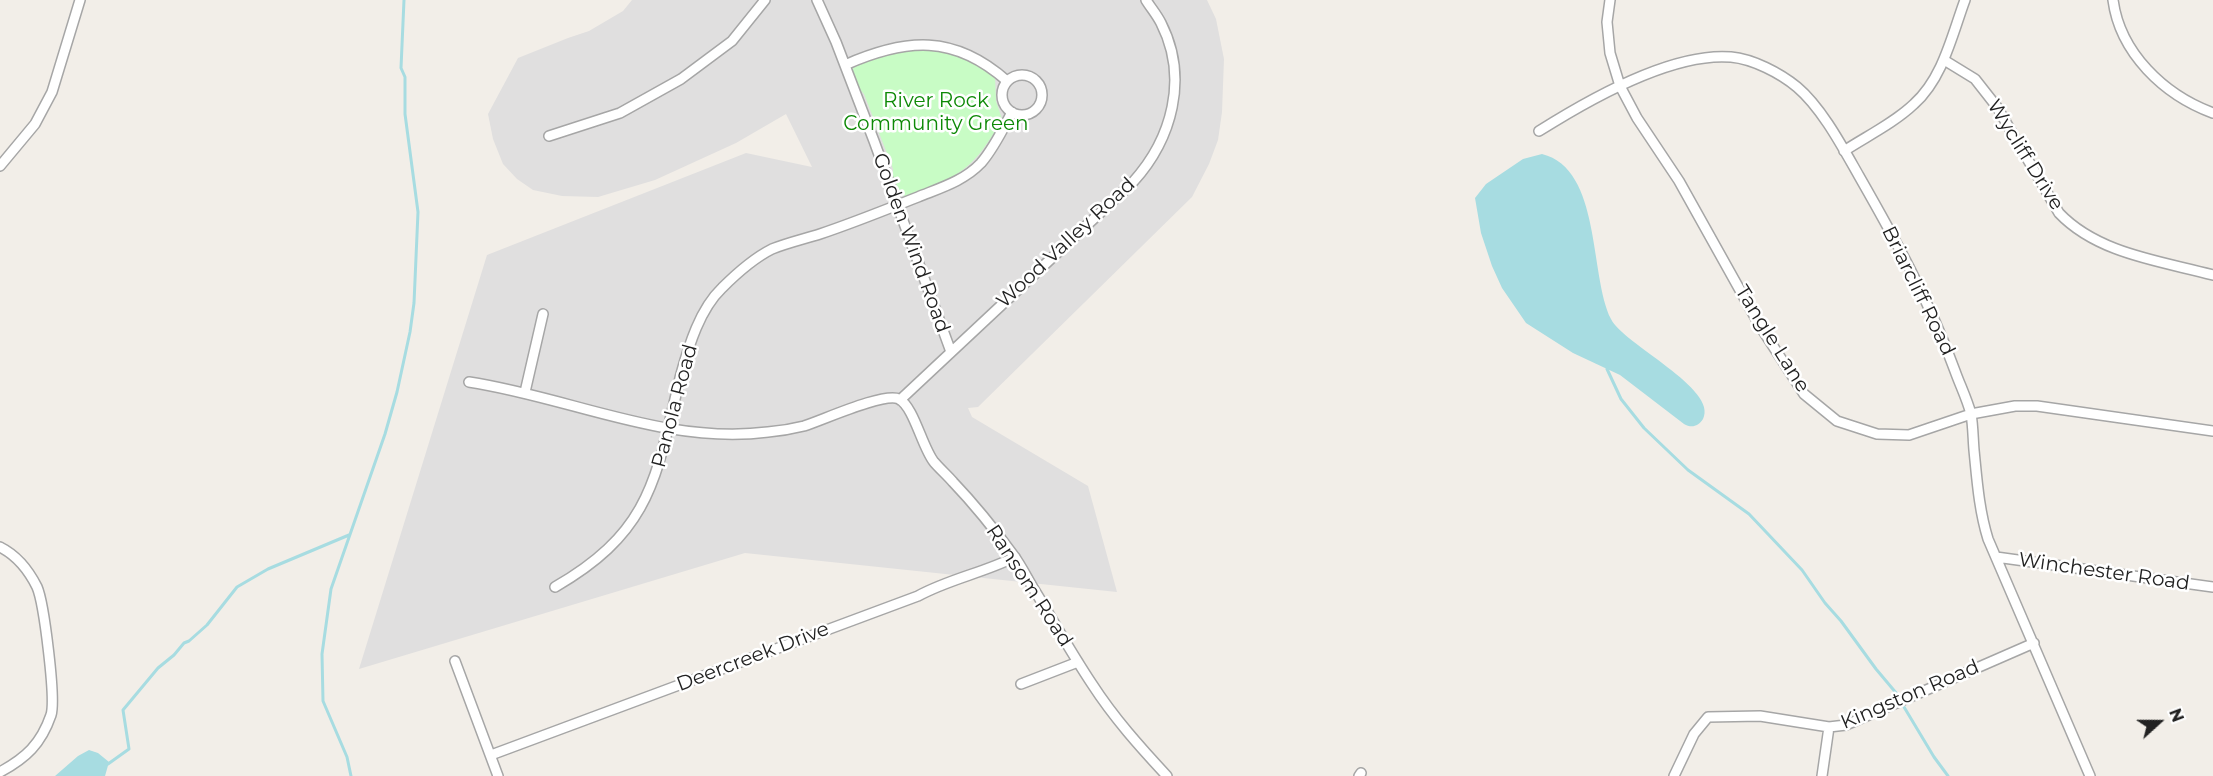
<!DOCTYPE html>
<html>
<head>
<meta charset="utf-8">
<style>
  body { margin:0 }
  #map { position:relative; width:2213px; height:776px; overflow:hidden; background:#f2eee8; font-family:Montserrat,sans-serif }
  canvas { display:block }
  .north { position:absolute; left:2129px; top:692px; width:60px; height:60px; -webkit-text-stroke:4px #fff; paint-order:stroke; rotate:69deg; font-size:16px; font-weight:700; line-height:24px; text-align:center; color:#222 }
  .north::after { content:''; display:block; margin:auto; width:21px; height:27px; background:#222; clip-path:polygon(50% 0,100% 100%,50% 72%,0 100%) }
</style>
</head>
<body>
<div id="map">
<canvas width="2213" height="776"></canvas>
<div class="north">N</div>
</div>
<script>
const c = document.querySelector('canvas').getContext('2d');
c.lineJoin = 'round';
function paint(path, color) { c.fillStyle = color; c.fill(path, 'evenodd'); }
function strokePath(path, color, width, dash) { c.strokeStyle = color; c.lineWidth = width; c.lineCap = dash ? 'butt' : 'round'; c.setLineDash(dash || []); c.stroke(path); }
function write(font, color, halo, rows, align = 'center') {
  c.font = font + ' Montserrat,sans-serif'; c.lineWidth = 5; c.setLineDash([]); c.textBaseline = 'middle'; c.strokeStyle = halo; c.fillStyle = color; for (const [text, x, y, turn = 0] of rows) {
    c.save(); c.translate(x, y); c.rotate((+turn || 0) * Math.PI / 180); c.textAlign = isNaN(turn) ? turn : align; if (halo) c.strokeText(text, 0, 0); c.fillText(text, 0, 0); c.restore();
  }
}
paint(new Path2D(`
  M 632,0 L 1207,0 L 1216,19 L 1224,59 L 1222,112 L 1218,140 L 1209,164 L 1192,197 L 978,407 L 968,408 L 972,417 L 1088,486 L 1117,592 L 745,553 L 359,669 L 487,255 L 746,153 L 812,167 L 786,114 L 736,143 L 655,180 L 598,197 L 562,196 L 533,190 L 517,179 L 503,164 L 493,139 L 488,114 L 518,58 L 568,38 L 589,31 L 623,11 Z`), '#e0dfdf');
paint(new Path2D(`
  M 926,49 C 958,55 969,59 995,77 L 996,101 L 1002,119 C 974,169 960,177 906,196 L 900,195 C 894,186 892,180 893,169 L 864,94 C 857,87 849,78 853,68 C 876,56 900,50 926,49 Z`), '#c8fcc5');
paint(new Path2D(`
  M 1542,154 C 1602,169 1589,275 1611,319 C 1623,344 1719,389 1703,419 C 1698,427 1691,428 1684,424 L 1620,375 L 1573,353 L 1526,323 L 1502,288 L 1492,266 L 1481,233 L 1475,198 L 1486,184 L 1523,159 Z
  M 89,750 L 98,753 L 109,762 L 105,776 L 55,776 L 78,756 Z`), '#a7dce1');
strokePath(new Path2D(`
  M 1607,369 L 1621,399 L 1644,428 L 1688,470 L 1749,514 L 1802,570 L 1825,603 L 1841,621 L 1876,669 L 1897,694
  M 1904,707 L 1934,757 L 1948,776
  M 108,764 L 129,749 L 123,710 L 158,668 L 174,655 L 184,643 L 189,641 L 207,625 L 237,587 L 268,569 L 349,535
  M 351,776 L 347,757 L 323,701 L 322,654 L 331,589 L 385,434 L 397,392 L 410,332 L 414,303 L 418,212 L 405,114 L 405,77 L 401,68 L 404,0`), '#a7dce1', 3);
const street = new Path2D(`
  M 817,0 L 836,42 L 874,141 L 951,352
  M 1610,0 L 1607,22 L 1610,53 L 1620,86 L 1637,118 L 1679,181 L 1760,326 L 1804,394 L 1837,421 L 1877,434 L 1909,435 L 1971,414 L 2015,406 L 2037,406 L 2213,431
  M 2113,0 C 2120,53 2164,95 2213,113
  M 1944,60 L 1975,79 L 1997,107 L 2059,213 C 2098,254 2161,261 2213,275
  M 845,65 C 906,38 954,34 1007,81
  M1002 95a20 20 0 1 1 40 0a20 20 0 1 1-40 0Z
  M 1539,131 C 1588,100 1672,52 1731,57 C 1753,59 1780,73 1797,87 C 1822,108 1843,148 1859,176 C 1895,239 1930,302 1955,371 C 1960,385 1967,399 1971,414 C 1973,425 1973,438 1974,450 C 1977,480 1979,510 1988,539 L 2090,776
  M 549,136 L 620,113 L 681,79 L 732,41 L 765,0
  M 1844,151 C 1867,136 1894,123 1914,104 C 1943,78 1952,35 1965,0
  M 0,166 L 35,124 L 52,92 L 80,0
  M 469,382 C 569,397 665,445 768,432 C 780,431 792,429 804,426 C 823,420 884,392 899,399 C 914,407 922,447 934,462 C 940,469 947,475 953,482 C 975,505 995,530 1014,556 C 1022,567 1028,580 1035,591 C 1054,622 1072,654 1092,684 C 1114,718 1140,747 1167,776
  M 525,392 L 543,314
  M 900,400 L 1133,182 C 1172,139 1189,78 1161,23 C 1157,15 1151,8 1146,0
  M 0,547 C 16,555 29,571 37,587 C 44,603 56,699 51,715 C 41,744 26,758 0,772
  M 1996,557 L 2213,587
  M 555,587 C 654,530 656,475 681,374 C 689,345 700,309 722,288 C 736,274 754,258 772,249 C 787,243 804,239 820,234 C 853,223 885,210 918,197 C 940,188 964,181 981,163 C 994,148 1003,129 1012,112
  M 455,661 L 498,776
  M 1021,684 L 1078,662
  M 491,755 L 918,596 C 949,579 983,573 1015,557
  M 1359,776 L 1361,773
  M 1674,776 L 1694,734 L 1708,717 L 1760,716 L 1829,727 L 1846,725 L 2034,643
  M 1822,776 L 1829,727`);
strokePath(street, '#a6a6a6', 12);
strokePath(street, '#fff', 9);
write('20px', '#0d8906', '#fff', [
  ["River Rock",936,101],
  ["Community Green",936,124]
]);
write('20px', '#222', '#fff', [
  ["Wycliff Drive",2025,155,58],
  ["Golden Wind Road",911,243,70],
  ["Wood Valley Road",1066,243,-43],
  ["Briarcliff Road",1918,291,64],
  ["Tangle Lane",1772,339,58],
  ["Panola Road",675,406,-75],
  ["Winchester Road",2104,572,8],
  ["Ransom Road",1029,586,57],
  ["Deercreek Drive",753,657,-21],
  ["Kingston Road",1910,695,-23]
]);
</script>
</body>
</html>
